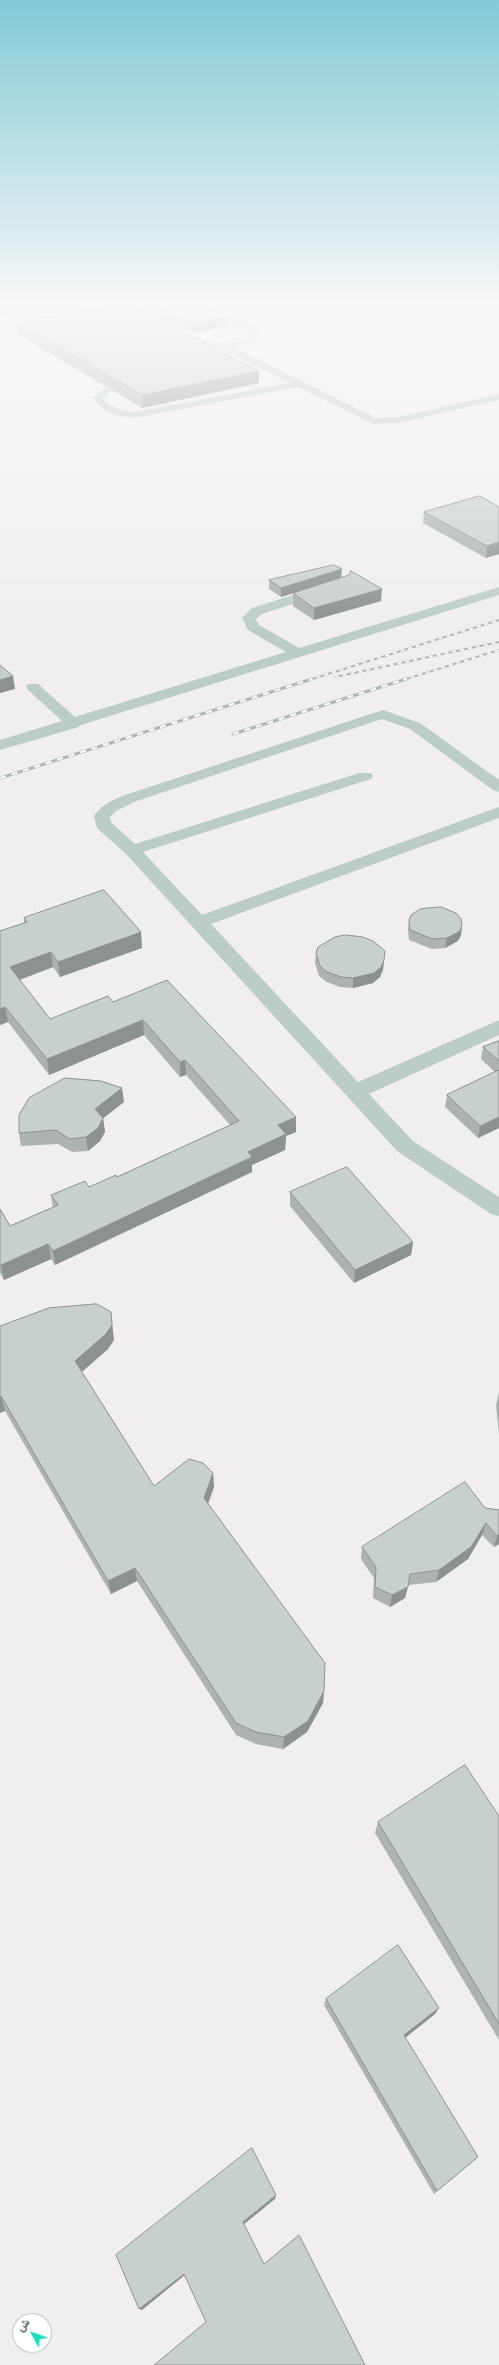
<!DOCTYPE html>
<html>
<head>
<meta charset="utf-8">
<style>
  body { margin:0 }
  #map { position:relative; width:499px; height:2365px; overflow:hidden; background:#f1eef0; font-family:Signika,Vazirmatn,sans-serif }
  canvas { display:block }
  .north { position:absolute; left:12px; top:2313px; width:40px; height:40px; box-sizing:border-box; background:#fff; border:1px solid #b5bdbb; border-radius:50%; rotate:311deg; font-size:11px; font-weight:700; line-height:16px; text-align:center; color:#465b56 }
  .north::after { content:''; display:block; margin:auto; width:14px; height:18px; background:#1adfbe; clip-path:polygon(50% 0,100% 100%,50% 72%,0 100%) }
</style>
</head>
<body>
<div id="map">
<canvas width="499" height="2365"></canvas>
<div class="north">ش</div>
</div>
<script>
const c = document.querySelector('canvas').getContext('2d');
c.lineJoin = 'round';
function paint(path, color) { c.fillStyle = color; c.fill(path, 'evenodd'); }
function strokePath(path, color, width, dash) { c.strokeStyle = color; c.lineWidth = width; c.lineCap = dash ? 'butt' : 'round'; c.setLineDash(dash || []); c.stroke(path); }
paint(new Path2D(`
  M 217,313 C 226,311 256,326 262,333 L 255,341 L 235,348 L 376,418 L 398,417 L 499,394 L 499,400 L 398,423 L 374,424 L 298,387 L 135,418 C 120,417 100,412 93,397 L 106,388 L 111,391 L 103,398 C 108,407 125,411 135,412 L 289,383 L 224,350 L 184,339 L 167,330 C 176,321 228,362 252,333 L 217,317 Z
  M 321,586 L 326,587 L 327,590 L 326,593 L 262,614 L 256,619 L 259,625 L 299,648 L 499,587 L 499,595 L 81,725 L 79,727 L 0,750 L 0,740 L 62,721 L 28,690 L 26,687 L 28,684 L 38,684 L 75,717 L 286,652 L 248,630 L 242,618 L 252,608 Z
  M 383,710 L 420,723 L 499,780 L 499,792 L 493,790 L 410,729 L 382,719 L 134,802 L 116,811 L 110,817 L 111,822 L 135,844 L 359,773 L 371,773 L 373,776 L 371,779 L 143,852 L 202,915 L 499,807 L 499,818 L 211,924 L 358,1082 L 499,1020 L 499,1035 L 369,1094 L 413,1141 L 499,1197 L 499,1216 L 491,1214 L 397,1151 L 126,854 L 97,828 L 94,816 C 101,805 111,801 122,796 Z`), '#bccdc9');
const railFar1 = new Path2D(`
  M 192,306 L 244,303
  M 127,309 L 164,307
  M 0,314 L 89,303
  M 211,315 L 284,303
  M 0,326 L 27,322
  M 335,677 L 499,642
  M 309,680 L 499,620
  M 403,680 L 499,650`);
const rail = new Path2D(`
  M 233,734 L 406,679
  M 0,778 L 312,679`);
strokePath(railFar1, '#b0b8b7', 2);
strokePath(rail, '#b0b8b7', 3);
strokePath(railFar1, '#fff', 1.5, [4]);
strokePath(rail, '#fff', 2, [6]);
paint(new Path2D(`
  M 154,307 L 229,326 L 192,333 L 175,325 L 175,328 L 259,371 L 259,383 L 142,408 L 18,334 L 17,323 L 155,316 Z
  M 499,507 L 499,554 L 486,558 L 423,523 L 424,512 Z
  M 341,578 L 381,601 L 314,620 L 293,606 L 293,593 L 337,579 L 281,597 L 269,589 L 269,580 Z
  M 24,918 L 141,932 L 142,948 L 60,977 L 53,967 L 20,980 L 50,1019 L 113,1002 L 296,1117 L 296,1132 L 286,1136 L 285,1150 L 252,1165 L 252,1172 L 55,1265 L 51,1259 L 4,1280 L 0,1273 L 0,1209 L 10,1226 L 53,1207 L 51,1195 L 89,1187 L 117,1177 L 230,1125 L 186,1075 L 180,1077 L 144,1035 L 49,1075 L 8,1022 L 0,1025 L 0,931 L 24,923 Z
  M 409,920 L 462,925 L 461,935 L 458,941 L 445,948 L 432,949 L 409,940 L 408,930 Z
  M 316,953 L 384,960 L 383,970 L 380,977 L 373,983 L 353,988 L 340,987 L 327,982 L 319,976 L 315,963 Z
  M 499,1041 L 499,1128 L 478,1138 L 445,1107 L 447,1095 L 495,1072 L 481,1059 L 483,1047 Z
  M 124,1102 L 103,1118 L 105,1132 L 100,1141 L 88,1151 L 72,1152 L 58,1144 L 21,1146 L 19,1133 Z
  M 290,1192 L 413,1242 L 411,1255 L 354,1283 L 290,1206 Z
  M 0,1326 L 114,1340 L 108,1349 L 82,1372 L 154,1486 L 213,1473 L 214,1487 L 208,1503 L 324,1691 L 323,1703 L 307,1732 L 283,1749 L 256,1744 L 236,1735 L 137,1581 L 111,1594 L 5,1411 L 0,1413 Z
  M 499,1392 L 499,1434 L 496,1405 Z
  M 485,1508 L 499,1510 L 499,1544 L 494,1547 L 482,1535 L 468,1559 L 436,1582 L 408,1585 L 405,1598 L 390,1607 L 373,1598 L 374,1578 L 361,1559 L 362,1547 Z
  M 499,1816 L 499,2040 L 375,1833 L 378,1822 Z
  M 326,1999 L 439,2008 L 435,2014 L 405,2038 L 478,2157 L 434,2194 L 324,2005 Z`), '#acb3b2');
paint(new Path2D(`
  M 229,316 L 229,326 L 192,333 L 191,324 Z
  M 259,371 L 259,383 L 142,408 L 142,395 Z
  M 499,542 L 499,554 L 486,558 L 487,546 Z
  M 342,569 L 341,578 L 281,597 L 281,588 Z
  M 382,589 L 381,601 L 314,620 L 314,608 Z
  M 13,676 L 15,689 L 0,693 L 0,680 Z
  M 462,925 L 461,935 L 458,941 L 445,948 L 447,938 Z
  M 141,932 L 142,948 L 60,977 L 58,962 Z
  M 51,952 L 53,967 L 13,982 L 10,967 Z
  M 384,960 L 383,970 L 380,977 L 373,983 L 353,988 L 353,978 Z
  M 5,1007 L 8,1022 L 0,1025 L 0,1009 Z
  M 143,1020 L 144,1035 L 49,1075 L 47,1059 Z
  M 185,1060 L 186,1075 L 180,1077 L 180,1062 Z
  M 122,1088 L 124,1102 L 97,1123 L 95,1109 Z
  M 296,1117 L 296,1132 L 286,1136 L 285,1150 L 252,1165 L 252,1172 L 55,1265 L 53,1251 L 248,1152 L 278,1125 Z
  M 499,1117 L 499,1128 L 478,1138 L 480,1126 Z
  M 103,1118 L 105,1132 L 100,1141 L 88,1151 L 86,1137 Z
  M 413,1242 L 411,1255 L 354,1283 L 355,1270 Z
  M 48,1244 L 51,1259 L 4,1280 L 1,1265 Z
  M 111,1312 L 114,1340 L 108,1349 L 77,1376 L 75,1361 Z
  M 1,1396 L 5,1411 L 0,1413 L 0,1397 Z
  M 213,1473 L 214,1487 L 205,1512 L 204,1498 Z
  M 486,1523 L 482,1535 L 468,1559 L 436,1582 L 439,1570 Z
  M 499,1534 L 499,1544 L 494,1547 L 497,1536 Z
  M 135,1568 L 137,1581 L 111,1594 L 108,1581 Z
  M 408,1587 L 405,1598 L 390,1607 L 392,1595 Z
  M 324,1691 L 323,1703 L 307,1732 L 283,1749 L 284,1737 Z
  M 439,2008 L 435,2014 L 401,2041 L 404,2035 Z
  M 276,2195 L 275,2199 L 243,2225 L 243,2222 Z
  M 184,2274 L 185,2275 L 142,2310 L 139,2309 Z`), '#8c9291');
const building = new Path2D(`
  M 126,303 L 175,325 L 170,326 L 259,371 L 142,395 L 17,323 Z
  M 176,303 L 199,303 L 229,316 L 191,324 L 154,307 Z
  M 480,496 L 499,507 L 499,542 L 487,546 L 424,512 Z
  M 334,565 L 342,569 L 281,588 L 269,580 Z
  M 351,571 L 382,589 L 314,608 L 293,593 L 349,575 Z
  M 0,665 L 13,676 L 0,680 Z
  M 104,890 L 141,932 L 58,962 L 51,952 L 10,967 L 50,1019 L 108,996 L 113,1002 L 167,980 L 296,1117 L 278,1125 L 286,1134 L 248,1152 L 252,1157 L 53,1251 L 48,1244 L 1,1265 L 0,1264 L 0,1209 L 10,1226 L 58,1205 L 51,1195 L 85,1181 L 89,1187 L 116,1175 L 117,1177 L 239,1121 L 185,1060 L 180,1062 L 143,1020 L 47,1059 L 5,1007 L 0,1009 L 0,931 L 27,922 L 24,918 Z
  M 441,907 L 456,913 L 461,919 L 462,925 L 460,931 L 447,938 L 433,939 L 410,930 L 409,920 L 411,915 L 420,909 Z
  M 346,935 L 363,937 L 373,941 L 385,951 L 384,960 L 381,967 L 374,973 L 353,978 L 341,977 L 327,972 L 320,966 L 316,953 L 318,947 L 335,937 Z
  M 499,1041 L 499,1061 L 483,1047 Z
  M 499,1070 L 499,1117 L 480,1126 L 447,1095 Z
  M 65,1078 L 101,1081 L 122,1088 L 95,1109 L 103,1118 L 98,1128 L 86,1137 L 70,1139 L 56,1130 L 19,1133 L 19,1115 L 29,1098 Z
  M 347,1167 L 413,1242 L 355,1270 L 290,1192 Z
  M 97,1304 L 111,1312 L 112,1325 L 106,1334 L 75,1361 L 154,1486 L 189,1459 L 203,1463 L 213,1473 L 204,1498 L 325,1663 L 324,1691 L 308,1721 L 284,1737 L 256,1732 L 236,1723 L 135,1568 L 108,1581 L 1,1396 L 0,1397 L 0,1326 L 49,1308 Z
  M 465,1482 L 485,1508 L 499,1510 L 499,1534 L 497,1536 L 486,1523 L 471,1547 L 439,1570 L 410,1574 L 408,1587 L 392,1595 L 375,1587 L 376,1567 L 362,1547 Z
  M 465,1765 L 499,1816 L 499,2024 L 378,1822 Z
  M 398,1945 L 439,2008 L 404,2035 L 478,2157 L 437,2191 L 326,1999 Z
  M 252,2148 L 276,2195 L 243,2222 L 264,2264 L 299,2235 L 365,2365 L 154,2365 L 206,2322 L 184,2274 L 139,2309 L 116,2255 Z`);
paint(building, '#c8d0cf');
strokePath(building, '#8c9291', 1);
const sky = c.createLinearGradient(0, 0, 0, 634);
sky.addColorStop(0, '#82cad5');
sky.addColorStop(0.48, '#f9f7f8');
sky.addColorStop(1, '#f9f7f800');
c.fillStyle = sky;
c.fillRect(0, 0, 499, 634);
</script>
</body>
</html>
